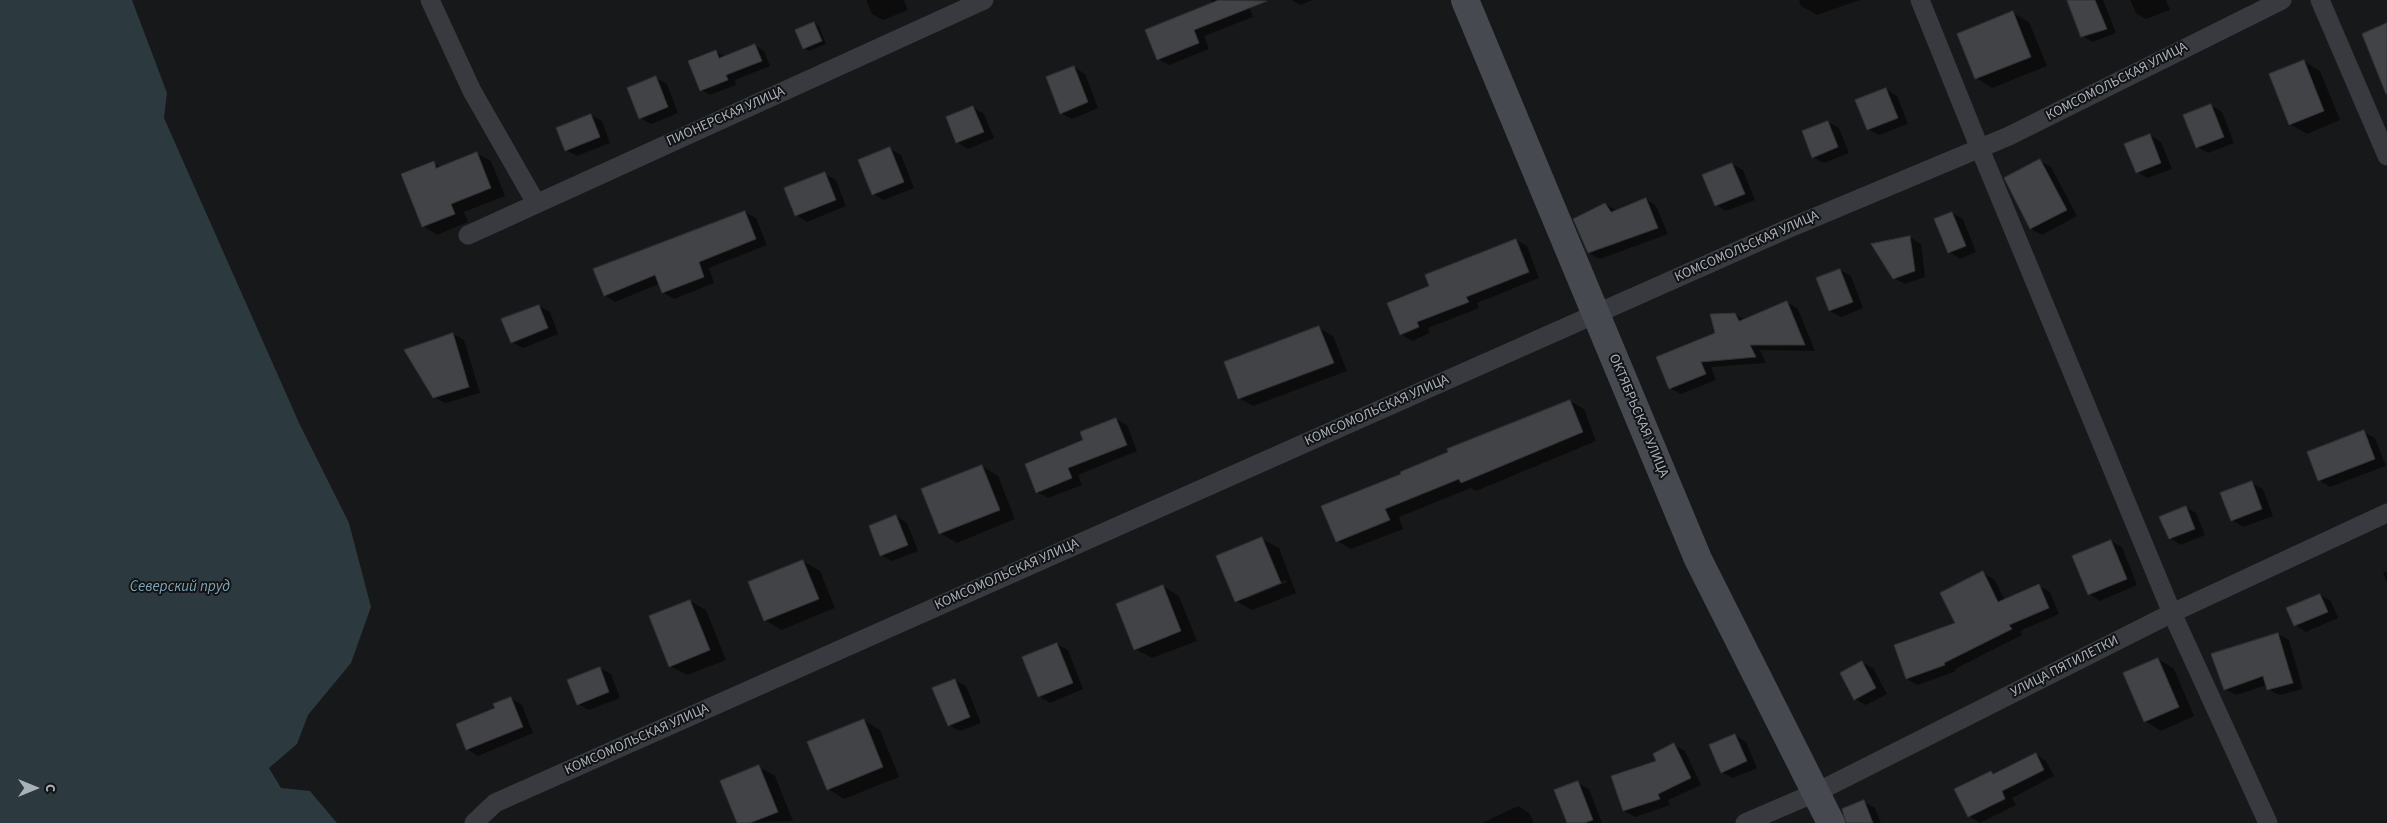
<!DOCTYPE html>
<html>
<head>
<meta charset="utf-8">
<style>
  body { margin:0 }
  #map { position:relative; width:2387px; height:823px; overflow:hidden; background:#17181a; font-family:"Source Sans 3",sans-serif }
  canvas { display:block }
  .north { position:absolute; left:10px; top:763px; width:50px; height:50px; -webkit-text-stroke:4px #121315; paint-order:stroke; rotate:90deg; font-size:14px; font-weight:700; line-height:20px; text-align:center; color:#a9b1ba }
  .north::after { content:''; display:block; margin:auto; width:18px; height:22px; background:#a9b1ba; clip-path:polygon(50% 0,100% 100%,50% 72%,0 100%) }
</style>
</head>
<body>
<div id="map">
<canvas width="2387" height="823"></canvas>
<div class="north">С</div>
</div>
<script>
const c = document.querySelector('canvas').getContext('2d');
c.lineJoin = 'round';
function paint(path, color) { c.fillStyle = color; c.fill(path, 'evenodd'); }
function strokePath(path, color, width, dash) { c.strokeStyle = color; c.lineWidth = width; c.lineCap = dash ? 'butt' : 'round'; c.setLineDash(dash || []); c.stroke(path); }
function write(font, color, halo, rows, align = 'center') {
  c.font = font + ' "Source Sans 3",sans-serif'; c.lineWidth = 4; c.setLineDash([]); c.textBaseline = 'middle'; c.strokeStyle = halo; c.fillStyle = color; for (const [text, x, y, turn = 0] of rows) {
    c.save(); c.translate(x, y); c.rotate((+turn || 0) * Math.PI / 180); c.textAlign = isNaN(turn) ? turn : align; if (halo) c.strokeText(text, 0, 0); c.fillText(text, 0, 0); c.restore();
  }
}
paint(new Path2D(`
  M 0,0 L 132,0 L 167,93 L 164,118 L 300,425 L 349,523 L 371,607 L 351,663 L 308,715 L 297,744 L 269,768 L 281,788 L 310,791 L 337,823 L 0,823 Z`), '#2c393f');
paint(new Path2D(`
  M 866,0 L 904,0 L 908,10 L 883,20 L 872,14 Z
  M 1211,0 L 1246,0 L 1253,17 L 1204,36 L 1209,49 L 1169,65 L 1158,59 L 1212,4 Z
  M 1292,0 L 1312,0 L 1301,5 Z
  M 1799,0 L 1860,0 L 1817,15 L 1801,6 Z
  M 2068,0 L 2103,0 L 2116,33 L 2093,42 L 2082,36 Z
  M 2130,0 L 2166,0 L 2170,10 L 2146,19 L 2136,13 Z
  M 2013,13 L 2029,22 L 2047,66 L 1992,88 L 1976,78 Z
  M 814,23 L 819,26 L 826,44 L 809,51 L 804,48 Z
  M 755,45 L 764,51 L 770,66 L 735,80 L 736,85 L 710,95 L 701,90 L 716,52 L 726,57 Z
  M 2304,61 L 2320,71 L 2340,120 L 2307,134 L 2290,124 Z
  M 1074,67 L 1085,74 L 1098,108 L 1072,119 L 1061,113 Z
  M 656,78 L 667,84 L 678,113 L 651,124 L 640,118 Z
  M 1886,89 L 1897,96 L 1908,124 L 1879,135 L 1868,129 Z
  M 2211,105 L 2222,112 L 2234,143 L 2208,153 L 2197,147 Z
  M 973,107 L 984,114 L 994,138 L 968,149 L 957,142 Z
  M 591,115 L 602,121 L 610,143 L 577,156 L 566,150 Z
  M 1828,122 L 1839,128 L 1849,153 L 1824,163 L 1813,157 Z
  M 2150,135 L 2161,142 L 2172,169 L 2148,178 L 2137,172 Z
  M 890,149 L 901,155 L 914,188 L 884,200 L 873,194 Z
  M 476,153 L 491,161 L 505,196 L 464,212 L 468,222 L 437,235 L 423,226 L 433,163 L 441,167 Z
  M 2040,161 L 2051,167 L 2077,216 L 2042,235 L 2031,229 L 2006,179 Z
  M 1732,164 L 1743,170 L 1755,200 L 1726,211 L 1716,205 Z
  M 825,174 L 836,180 L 846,206 L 807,222 L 796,215 L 786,189 Z
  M 1646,199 L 1656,206 L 1668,234 L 1600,259 L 1589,253 L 1605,204 L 1616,210 Z
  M 745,212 L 756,218 L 767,245 L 709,268 L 714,283 L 674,299 L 663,292 L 659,284 L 615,302 L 604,295 Z
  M 1952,213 L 1963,219 L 1976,252 L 1960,259 L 1949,252 Z
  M 1910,237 L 1921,244 L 1925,277 L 1905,284 L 1894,278 Z
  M 1516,240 L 1527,246 L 1539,278 L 1477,303 L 1479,308 L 1428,328 L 1430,333 L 1412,341 L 1401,334 L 1431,287 Z
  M 1840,270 L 1851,276 L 1863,308 L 1841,317 L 1830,311 Z
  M 1787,302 L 1798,309 L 1815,351 L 1760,350 L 1766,363 L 1711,367 L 1716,380 L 1681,394 L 1670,388 L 1735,314 L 1745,320 Z
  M 539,306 L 550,312 L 558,334 L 523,348 L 512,342 Z
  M 1319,328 L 1333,336 L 1347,371 L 1253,406 L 1239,398 Z
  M 453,334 L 464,340 L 480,393 L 445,403 L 434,397 Z
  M 1570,401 L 1584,409 L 1596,441 L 1476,491 L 1471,488 L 1399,517 L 1403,529 L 1351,549 L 1337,541 L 1403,474 Z
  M 1116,419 L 1127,425 L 1137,451 L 1078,475 L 1082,485 L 1048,498 L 1037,492 L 1085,441 Z
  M 2364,432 L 2375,438 L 2386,466 L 2330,487 L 2319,480 Z
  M 982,466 L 998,476 L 1015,519 L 957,543 L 940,533 Z
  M 2252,483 L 2263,489 L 2273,516 L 2243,527 L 2232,520 Z
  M 2185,507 L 2196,513 L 2205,535 L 2181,545 L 2170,538 Z
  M 896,516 L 907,523 L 918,551 L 892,561 L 881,555 Z
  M 1262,539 L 1279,548 L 1296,593 L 1252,610 L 1236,601 ZM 1286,580 L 1287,582 L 1245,599 L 1245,596 Z
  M 2111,541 L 2122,547 L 2137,585 L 2100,601 L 2089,594 Z
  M 803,561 L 820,571 L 835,608 L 781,630 L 765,620 Z
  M 2387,571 L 2387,583 L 2383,573 Z
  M 1983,573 L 1994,579 L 2005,600 L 2039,586 L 2050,592 L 2059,614 L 2020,631 L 2022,635 L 1955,669 L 1956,671 L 1918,685 L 1907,679 L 1896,646 L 1957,624 Z
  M 1163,586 L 1179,596 L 1197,641 L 1152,658 L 1135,649 Z
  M 2320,595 L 2331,601 L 2338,618 L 2306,632 L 2295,625 Z
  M 690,601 L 706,610 L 726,660 L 687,675 L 670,666 Z
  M 2278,634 L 2289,640 L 2303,689 L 2279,695 L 2268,689 L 2267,685 L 2236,695 L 2225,689 Z
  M 1057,644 L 1068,650 L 1083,689 L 1050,703 L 1039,696 Z
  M 2158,659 L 2174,669 L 2194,716 L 2161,731 L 2145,721 Z
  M 1862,662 L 1873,668 L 1887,694 L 1866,705 L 1855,699 Z
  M 600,668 L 611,674 L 620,698 L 589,710 L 578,704 Z
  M 955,680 L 966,686 L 981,723 L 960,731 L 949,725 Z
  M 511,698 L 522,705 L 533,733 L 478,756 L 467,749 L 496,709 Z
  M 864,720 L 880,730 L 899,777 L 844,799 L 828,789 Z
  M 1735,735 L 1746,742 L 1757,768 L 1733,778 L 1722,772 Z
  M 1674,745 L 1685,751 L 1701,785 L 1668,800 L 1670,805 L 1635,817 L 1624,811 L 1658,762 Z
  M 2036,754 L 2046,761 L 2054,776 L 2012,798 L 2016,805 L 1980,823 L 1969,816 L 1991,772 L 1995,774 Z
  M 759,767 L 775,776 L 793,821 L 738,823 Z
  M 1578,783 L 1589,789 L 1602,823 L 1568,823 Z
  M 1864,802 L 1875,808 L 1881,823 L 1848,823 Z
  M 1518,806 L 1529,813 L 1534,823 L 1482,823 Z`), '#0007');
const building = new Path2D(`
  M 1219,0 L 1267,1 L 1194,30 L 1199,43 L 1157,60 L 1145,30 Z
  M 2067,0 L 2095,0 L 2107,29 L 2081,37 Z
  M 2013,11 L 2031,57 L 1975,79 L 1957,34 Z
  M 814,22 L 822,41 L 803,49 L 795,30 Z
  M 2387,23 L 2387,94 L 2386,94 L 2362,34 Z
  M 755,44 L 762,61 L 726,75 L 728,80 L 700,91 L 688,61 L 716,50 L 719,58 Z
  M 2304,60 L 2324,111 L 2289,125 L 2269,74 Z
  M 1074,66 L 1088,102 L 1060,114 L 1046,77 Z
  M 656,76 L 668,107 L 639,119 L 627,88 Z
  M 1886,88 L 1898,118 L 1867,130 L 1855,100 Z
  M 2211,104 L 2224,137 L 2196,148 L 2183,115 Z
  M 973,106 L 984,132 L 956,143 L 946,117 Z
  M 591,114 L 600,137 L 565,151 L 556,128 Z
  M 1828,121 L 1838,147 L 1812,158 L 1802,131 Z
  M 2150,134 L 2161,163 L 2136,173 L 2124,144 Z
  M 890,147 L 904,182 L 872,195 L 858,160 Z
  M 477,152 L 491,188 L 451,204 L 455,214 L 422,227 L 401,174 L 434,161 L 436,168 Z
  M 2040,159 L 2067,210 L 2030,229 L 2004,178 Z
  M 1732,163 L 1745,194 L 1715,206 L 1702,175 Z
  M 825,172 L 836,200 L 795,216 L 784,188 Z
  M 1646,198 L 1658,228 L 1588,253 L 1573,219 L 1605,203 L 1611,212 Z
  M 745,211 L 756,239 L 699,262 L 704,277 L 662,293 L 655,275 L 604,296 L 593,269 Z
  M 1952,212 L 1966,246 L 1948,253 L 1934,219 Z
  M 1910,236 L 1915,271 L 1893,279 L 1871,244 Z
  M 1516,239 L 1529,272 L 1466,297 L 1469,302 L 1417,322 L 1419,327 L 1400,335 L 1387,303 L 1429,286 L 1425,275 Z
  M 1840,269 L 1853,302 L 1829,311 L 1816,278 Z
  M 1787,301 L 1805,345 L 1750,345 L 1756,357 L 1701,362 L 1706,374 L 1669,389 L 1656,357 L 1715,333 L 1710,314 L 1735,313 L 1739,321 Z
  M 539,305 L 548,328 L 511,343 L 501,319 Z
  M 1319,326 L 1334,363 L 1238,399 L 1224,362 Z
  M 453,333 L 469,387 L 433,398 L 404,350 Z
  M 1570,400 L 1583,432 L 1461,483 L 1459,479 L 1385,509 L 1390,520 L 1336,542 L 1321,506 L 1401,474 L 1400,472 L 1448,452 L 1447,449 Z
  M 1116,418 L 1127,445 L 1068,468 L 1072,478 L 1036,493 L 1025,464 L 1083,440 L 1080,432 Z
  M 2364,430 L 2375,459 L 2318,481 L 2307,452 Z
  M 982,465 L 1000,510 L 939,534 L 921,489 Z
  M 2252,481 L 2262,509 L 2231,521 L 2220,493 Z
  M 2186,506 L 2195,529 L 2169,539 L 2159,517 Z
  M 896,515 L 908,545 L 880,556 L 869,526 Z
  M 1262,537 L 1281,583 L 1235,602 L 1216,556 Z
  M 2111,540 L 2127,579 L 2088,595 L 2072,556 Z
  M 803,560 L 819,599 L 764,621 L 748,582 Z
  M 1983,571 L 1998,602 L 2039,584 L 2049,608 L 2009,625 L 2012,629 L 1944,663 L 1945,665 L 1906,679 L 1894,645 L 1955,623 L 1940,593 Z
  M 1163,585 L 1181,631 L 1134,650 L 1116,604 Z
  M 2320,594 L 2328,612 L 2294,626 L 2286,608 Z
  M 690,600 L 710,650 L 669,667 L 649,616 Z
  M 2278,633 L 2293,683 L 2267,690 L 2263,676 L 2224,690 L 2211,654 Z
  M 1057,643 L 1073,683 L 1038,697 L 1022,657 Z
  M 2158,658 L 2179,707 L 2144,722 L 2123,673 Z
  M 1862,661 L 1876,688 L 1854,700 L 1840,673 Z
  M 600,667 L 609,692 L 577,705 L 567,680 Z
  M 955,679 L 970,717 L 948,726 L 932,688 Z
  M 511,697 L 523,727 L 466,750 L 456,724 L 495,708 L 493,704 Z
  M 864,719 L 883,767 L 827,790 L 807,742 Z
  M 1735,734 L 1747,761 L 1721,773 L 1709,745 Z
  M 1674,743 L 1691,778 L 1658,794 L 1660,799 L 1623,811 L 1611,776 L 1656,761 L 1653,754 Z
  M 2036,753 L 2044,770 L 2002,791 L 2005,799 L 1968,817 L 1954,789 L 1991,771 L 1993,774 Z
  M 759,765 L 778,812 L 750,823 L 737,823 L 720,781 Z
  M 1578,781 L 1593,820 L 1584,823 L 1567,823 L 1554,790 Z
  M 1864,800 L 1873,823 L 1846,823 L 1842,809 Z`);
paint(building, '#414347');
strokePath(building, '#313236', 1);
strokePath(new Path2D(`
  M 430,0 L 472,91 L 536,203
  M 1920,0 L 1980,149 L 2172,613 L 2268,823
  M 2320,0 L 2387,156
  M 468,235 L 984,0
  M 474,823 L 495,803 L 1787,229 L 2009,136 L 2282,0
  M 1745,823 L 1817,792 L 2172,613 L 2387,513`), '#383a3f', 19);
strokePath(new Path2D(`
  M 1465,0 L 1698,559 L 1831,823`), '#46494f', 28);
write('14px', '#a9b1ba', '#121315', [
  ["КОМСОМОЛЬСКАЯ УЛИЦА",2117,82,-27],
  ["ПИОНЕРСКАЯ УЛИЦА",726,117,-24],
  ["КОМСОМОЛЬСКАЯ УЛИЦА",1747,247,-24],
  ["КОМСОМОЛЬСКАЯ УЛИЦА",1377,411,-24],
  ["ОКТЯБРЬСКАЯ УЛИЦА",1638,416,67],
  ["КОМСОМОЛЬСКАЯ УЛИЦА",1007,575,-24],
  ["УЛИЦА ПЯТИЛЕТКИ",2065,667,-27],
  ["КОМСОМОЛЬСКАЯ УЛИЦА",637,740,-24]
]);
write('italic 15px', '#7ea5b7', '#121315', [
  ["Северский пруд",180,588]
]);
</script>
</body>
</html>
